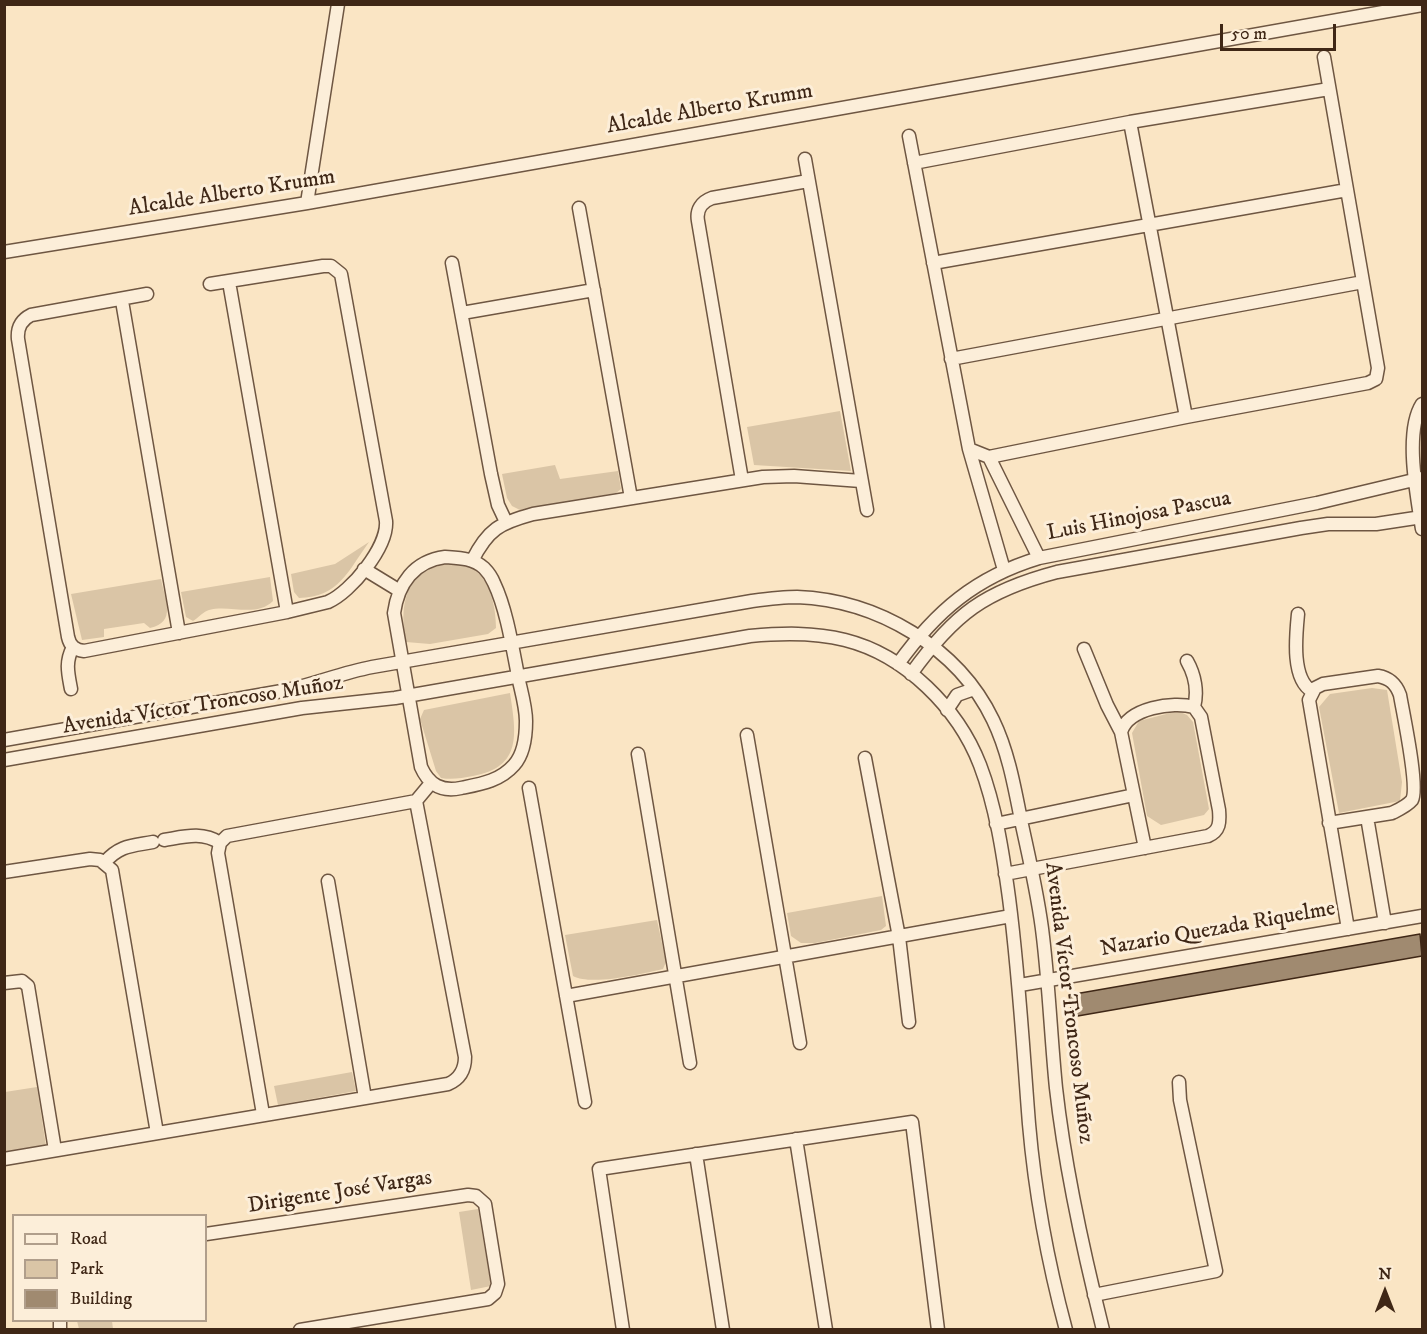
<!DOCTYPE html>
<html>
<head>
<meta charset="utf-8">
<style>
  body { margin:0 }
  #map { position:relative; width:1427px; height:1334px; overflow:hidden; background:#fae5c4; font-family:"IM FELL DW Pica",serif }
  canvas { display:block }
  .frame { position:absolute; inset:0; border:6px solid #3f2716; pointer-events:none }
  .legend { position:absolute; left:12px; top:1214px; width:195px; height:108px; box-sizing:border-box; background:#fceed9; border:2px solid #b09e8b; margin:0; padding:8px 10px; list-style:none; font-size:18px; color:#3f2716 }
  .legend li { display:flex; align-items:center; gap:12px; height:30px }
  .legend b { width:30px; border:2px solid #b09e8b }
  .north { position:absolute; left:1355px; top:1262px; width:60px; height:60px; -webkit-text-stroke:4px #fceed9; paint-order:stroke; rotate:0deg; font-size:16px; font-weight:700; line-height:24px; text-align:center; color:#3f2716 }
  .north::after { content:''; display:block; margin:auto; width:21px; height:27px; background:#3f2716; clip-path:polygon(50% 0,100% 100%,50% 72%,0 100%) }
  .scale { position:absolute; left:1220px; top:24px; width:116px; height:27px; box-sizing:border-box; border:3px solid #3f2716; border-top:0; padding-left:8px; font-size:18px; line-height:21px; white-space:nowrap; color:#3f2716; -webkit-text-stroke:4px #fceed9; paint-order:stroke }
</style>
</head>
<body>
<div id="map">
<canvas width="1427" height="1334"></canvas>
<div class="frame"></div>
<ul class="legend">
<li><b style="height:8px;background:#fceed9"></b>Road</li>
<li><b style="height:16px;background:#dac5a6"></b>Park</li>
<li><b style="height:16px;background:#a08a70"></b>Building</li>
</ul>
<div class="north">N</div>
<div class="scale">50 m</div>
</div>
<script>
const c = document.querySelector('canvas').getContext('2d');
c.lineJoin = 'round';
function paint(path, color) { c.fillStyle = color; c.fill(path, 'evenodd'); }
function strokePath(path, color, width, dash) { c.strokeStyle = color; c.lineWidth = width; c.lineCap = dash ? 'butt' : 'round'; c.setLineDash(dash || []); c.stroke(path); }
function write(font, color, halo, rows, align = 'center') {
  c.font = font + ' "IM FELL DW Pica",serif'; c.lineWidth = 6; c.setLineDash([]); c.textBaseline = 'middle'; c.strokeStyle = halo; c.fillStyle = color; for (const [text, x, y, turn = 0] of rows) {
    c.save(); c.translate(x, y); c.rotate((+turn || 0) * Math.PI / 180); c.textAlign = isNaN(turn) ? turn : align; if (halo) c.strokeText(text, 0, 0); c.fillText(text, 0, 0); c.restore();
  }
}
paint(new Path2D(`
  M 840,411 L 851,471 L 754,465 L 747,427 Z
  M 555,465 L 560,479 L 618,471 L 621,489 L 616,493 L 520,510 L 512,506 L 507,498 L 502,474 Z
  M 369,542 C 348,571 339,597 299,598 L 294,592 L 291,574 L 335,564 Z
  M 446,564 C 455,564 465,563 473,569 C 491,580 496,609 496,628 L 488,634 L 430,644 L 406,642 C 401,617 401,585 427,570 C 433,567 440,566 446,564 Z
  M 270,577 L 273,601 C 256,618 229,604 209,610 C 204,611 198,618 193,621 L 186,617 L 181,592 Z
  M 161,579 C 165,600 177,622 150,628 L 144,623 L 104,629 L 104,637 L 82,640 L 71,594 Z
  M 1372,688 L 1387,690 L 1402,782 L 1400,801 L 1339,813 L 1319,707 L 1330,694 Z
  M 510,693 C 516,733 523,767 473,776 C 462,778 452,780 441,778 L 436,771 L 420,719 L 424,710 Z
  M 1178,711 L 1187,715 L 1193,722 L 1209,809 L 1204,815 L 1161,825 L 1147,816 L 1132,733 L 1139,721 Z
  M 882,896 L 886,926 L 881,930 L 815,943 L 801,943 L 791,936 L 787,913 Z
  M 657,920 L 666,962 L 663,969 C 642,974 591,986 573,976 L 565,935 Z
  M 352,1072 L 356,1091 L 278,1105 L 274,1086 Z
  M 37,1087 L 46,1146 L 5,1152 L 5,1092 Z
  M 478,1209 L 491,1286 L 471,1290 L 459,1212 Z
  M 77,1321 L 112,1321 L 113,1329 L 79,1329 Z`), '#dac5a6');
const building = new Path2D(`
  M 1420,934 L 1422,956 L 1072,1017 L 1069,995 Z`);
paint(building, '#a08a70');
strokePath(building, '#3f2716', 1.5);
const street = new Path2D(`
  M 1130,122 L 1186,417
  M 909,136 L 969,449 L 1004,570
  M 805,159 L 867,510
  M 914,163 L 1130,122 L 1329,89
  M 307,203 L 338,4
  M 579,208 L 631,498
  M 4,252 L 307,203 L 1422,5
  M 452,263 L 491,474 L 498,505 L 506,522
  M 933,263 L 1347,190
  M 229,282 L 287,612
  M 147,294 L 31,315 C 21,320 17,328 18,339 L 68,637 C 70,646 75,650 84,651 L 287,612 L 328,602 C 351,592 388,547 386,521 L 341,274 L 331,266 L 323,266 L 210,284
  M 122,301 L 179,633
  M 462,313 L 594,290
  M 951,359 L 1363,282
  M 1422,404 C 1404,432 1417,496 1422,529
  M 969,449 L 989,457 L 1186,417 L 1368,383 L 1376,379 L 1378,368 L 1324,57
  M 989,457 L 1039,558
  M 742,480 L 698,221 C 696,210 701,202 712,198 L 808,181
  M 445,557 C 459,558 473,558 484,568 C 488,572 492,578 494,583 C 507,610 513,651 519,681 C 522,694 526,708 526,721 C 526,735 524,754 514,765 C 500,781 481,784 461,788 C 442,792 429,785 421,767 L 394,613 C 398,584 414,561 445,557 Z
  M 472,561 C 488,529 500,523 533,514 L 763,477 L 794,476 L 861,481
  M 364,569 L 400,591
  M 1298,614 C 1296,635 1291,679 1312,691
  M 1084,649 L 1107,705 L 1121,732
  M 1187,661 C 1195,675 1198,692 1194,707
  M 898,664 C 936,611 976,577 1039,558 L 1317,503 L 1422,478
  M 911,674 C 954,614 985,591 1057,572 L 1301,528 L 1328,524 L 1376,524 L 1422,517
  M 71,689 C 68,673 65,662 73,647
  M 947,710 L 957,695 L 974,689
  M 747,735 L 800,1043
  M 4,740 L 282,691 C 312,685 341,673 372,667 L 752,601 C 767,599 782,597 797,597 C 877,600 958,647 993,720 C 1009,753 1015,790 1022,825 C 1030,862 1039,900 1043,937 C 1049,987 1051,1038 1056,1088 C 1065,1169 1083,1250 1103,1330
  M 638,754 L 690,1063
  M 865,758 L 899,937 L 909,1022
  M 4,760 L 302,708 L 395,698 L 750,636 C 782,633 814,632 845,640 C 905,655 958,708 980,765 C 996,807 1003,854 1009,898 C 1019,974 1023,1048 1029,1124 C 1035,1193 1048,1263 1066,1330
  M 529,788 L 585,1102
  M 1367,817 L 1385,923
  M 1329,823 L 1392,813 C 1398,810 1407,806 1412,800 C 1419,787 1403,713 1400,695 C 1396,684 1390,678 1378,676 L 1323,684 L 1315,688 L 1309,700 L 1348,929
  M 996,824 L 1134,795
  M 164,840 C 183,837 202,831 220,843
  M 105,862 C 120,845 132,846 153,842
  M 4,872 L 90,859 L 100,860 L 112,870 L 157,1133
  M 1005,874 L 1208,836 C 1220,831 1220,822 1219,810 L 1201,717 L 1194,707 C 1173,701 1128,708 1121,732 L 1145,848
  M 328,881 L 365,1098
  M 4,983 L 22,981 L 28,986 L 55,1150
  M 1020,985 L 1422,916
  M 566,996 L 1011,916
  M 263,1114 L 218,853 L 220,843 L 227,836 L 416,801 L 431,783
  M 796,1139 L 826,1330
  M 696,1154 L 723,1330
  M 4,1159 L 448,1084 C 460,1079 465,1070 465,1057 L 416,801
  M 206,1234 L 468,1195 L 476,1196 L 485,1204 L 498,1284 L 495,1293 L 488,1299 L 300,1330
  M 1094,1295 L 1216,1271 L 1180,1100 L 1179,1082
  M 60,1330 L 60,1320
  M 623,1330 L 599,1169 L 912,1122 L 938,1330`);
strokePath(street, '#6e5642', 15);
strokePath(street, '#fceed9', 12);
write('22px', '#3f2716', '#fceed9', [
  ["Alcalde Alberto Krumm",710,110,-10],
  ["Alcalde Alberto Krumm",232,194,-9],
  ["Luis Hinojosa Pascua",1139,517,-11],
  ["Avenida Víctor Troncoso Muñoz",203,706,-9],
  ["Nazario Quezada Riquelme",1218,930,-10],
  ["Avenida Víctor Troncoso Muñoz",1068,1003,83],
  ["Dirigente José Vargas",340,1193,-9]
]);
</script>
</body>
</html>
